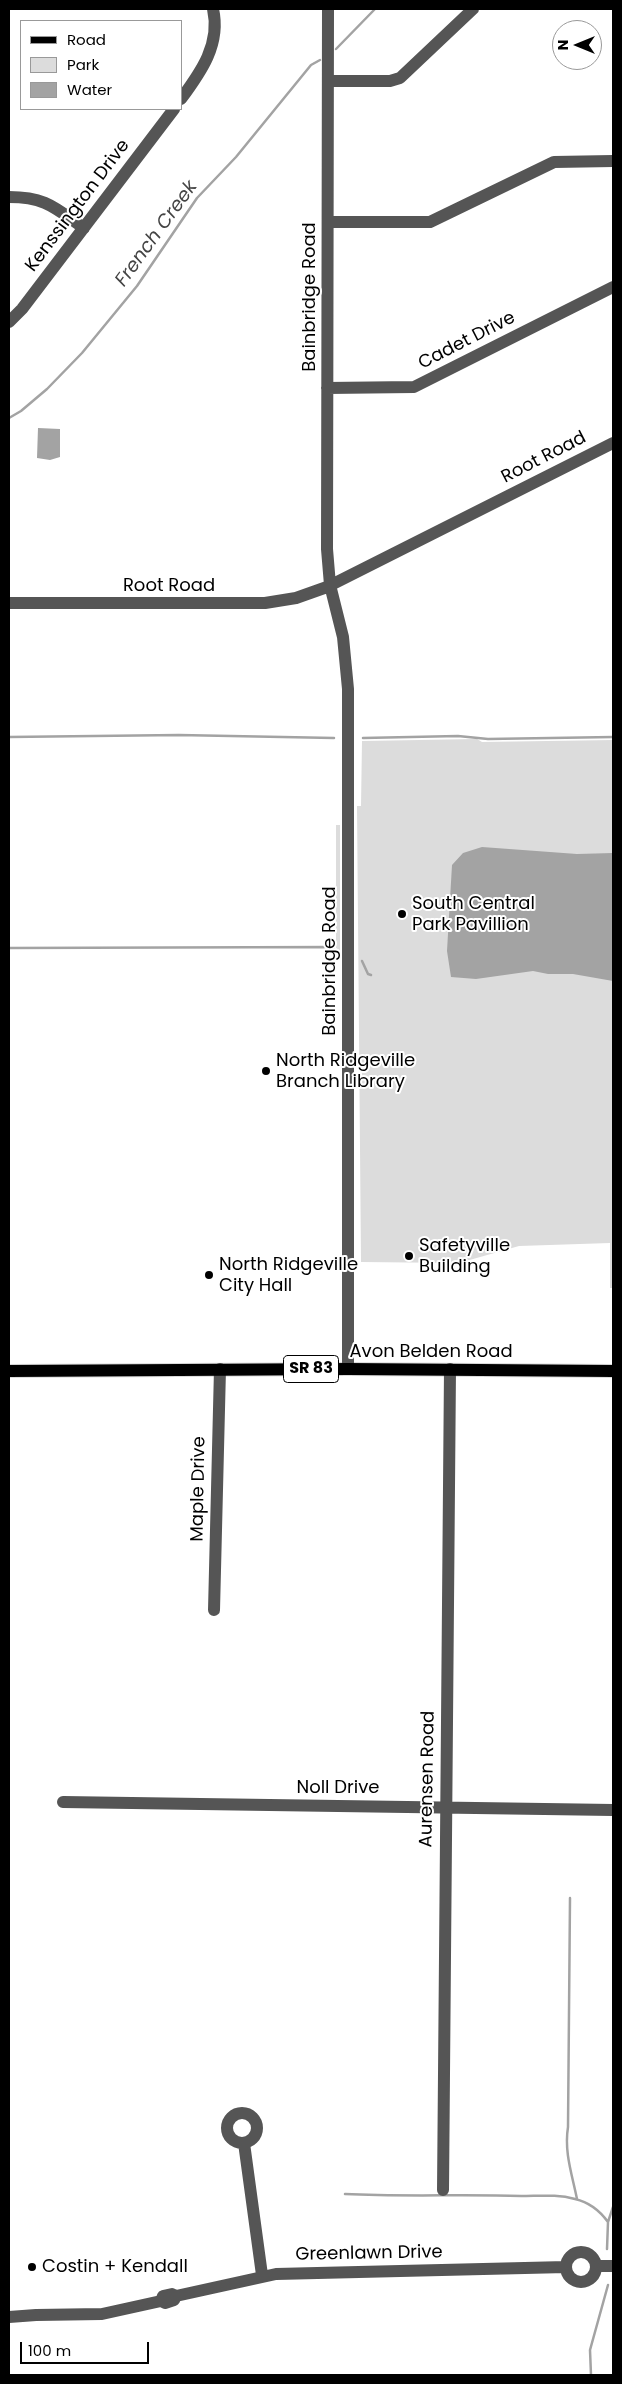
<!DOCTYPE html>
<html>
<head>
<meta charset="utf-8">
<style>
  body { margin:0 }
  #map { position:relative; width:622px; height:2384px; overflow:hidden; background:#fff; font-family:Poppins,sans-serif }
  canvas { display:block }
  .frame { position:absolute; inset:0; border:10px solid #000; pointer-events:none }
  .legend { position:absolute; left:20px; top:20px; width:162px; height:90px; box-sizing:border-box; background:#fff; border:1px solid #999; margin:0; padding:6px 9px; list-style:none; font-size:15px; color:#000 }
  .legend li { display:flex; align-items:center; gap:10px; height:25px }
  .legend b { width:25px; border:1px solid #999 }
  .north { position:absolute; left:552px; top:20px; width:50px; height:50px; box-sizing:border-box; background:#fff; border:1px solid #999; border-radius:50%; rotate:270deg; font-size:14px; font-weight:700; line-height:20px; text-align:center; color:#000 }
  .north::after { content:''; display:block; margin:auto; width:18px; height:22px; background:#000; clip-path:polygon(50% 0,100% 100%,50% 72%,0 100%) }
  .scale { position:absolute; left:20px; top:2342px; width:129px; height:22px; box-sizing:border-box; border:2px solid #000; border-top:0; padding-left:6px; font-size:15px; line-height:18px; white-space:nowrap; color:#000; -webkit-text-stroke:4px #fff; paint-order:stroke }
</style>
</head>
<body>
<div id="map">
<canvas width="622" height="2384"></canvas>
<div class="frame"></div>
<ul class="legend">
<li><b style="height:6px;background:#000"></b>Road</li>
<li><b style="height:14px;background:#dcdcdc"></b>Park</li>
<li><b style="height:14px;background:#a3a3a3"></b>Water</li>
</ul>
<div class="north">N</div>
<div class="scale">100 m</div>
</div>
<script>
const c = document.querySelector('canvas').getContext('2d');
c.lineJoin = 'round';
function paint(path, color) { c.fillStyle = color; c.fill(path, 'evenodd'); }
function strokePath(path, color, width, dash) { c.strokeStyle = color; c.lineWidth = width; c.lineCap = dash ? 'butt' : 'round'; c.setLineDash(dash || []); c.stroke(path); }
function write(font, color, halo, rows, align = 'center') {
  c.font = font + ' Poppins,sans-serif'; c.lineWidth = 4; c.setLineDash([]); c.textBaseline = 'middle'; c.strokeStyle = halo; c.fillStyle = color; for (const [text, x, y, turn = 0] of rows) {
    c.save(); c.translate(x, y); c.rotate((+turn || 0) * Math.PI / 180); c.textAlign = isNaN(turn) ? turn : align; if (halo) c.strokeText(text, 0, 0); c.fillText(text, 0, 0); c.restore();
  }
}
paint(new Path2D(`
  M 477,739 L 482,742 L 613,740 L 613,1288 L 610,1288 L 610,1243 L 519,1246 L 459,1263 L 361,1262 L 357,806 L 361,806 L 362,741 Z
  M 336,825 L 340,825 L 340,951 L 336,948 Z`), '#dcdcdc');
paint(new Path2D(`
  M 38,428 L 60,429 L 60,457 L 50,460 L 37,458 Z
  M 482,847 L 577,854 L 613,853 L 613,981 L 573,974 L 548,974 L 533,971 L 476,979 L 451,977 L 447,951 L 452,865 L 463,853 Z`), '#a3a3a3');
strokePath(new Path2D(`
  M 336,49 L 375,9
  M 9,418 L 21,411 L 47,389 L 82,353 L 137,286 L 197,198 L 236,157 L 311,65 L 320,60
  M 9,737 L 179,735 L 334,738
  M 363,738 L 458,736 L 488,739 L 613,737
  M 9,948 L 332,947 L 337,953
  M 362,961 L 368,974 L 371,975
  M 570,1898 L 568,2127 C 564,2152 572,2174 577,2199
  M 345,2194 C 404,2197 463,2194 521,2196 C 540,2196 557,2194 575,2199 C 588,2202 600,2211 608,2222
  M 607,2249 L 608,2222 L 613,2207
  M 591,2375 L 590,2350 L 608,2285`), '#a3a3a3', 2.5);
const major = new Path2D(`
  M 9,1371 L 348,1369 L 613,1371`);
strokePath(major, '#dbdbdb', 14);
strokePath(new Path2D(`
  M 328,9 L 327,549 L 330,585 L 343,637 L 348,689 L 348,1369
  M 328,81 L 390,81 L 400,78 L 473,9
  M 181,99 C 201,72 221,44 213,9
  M 9,197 C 46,197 55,208 84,228
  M 328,222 L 430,222 L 554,162 L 613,161
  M 9,322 L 22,309 L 174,109
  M 327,388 L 414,387 L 613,287
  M 9,603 L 265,603 L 296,598 L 327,587 L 613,443
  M 214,1610 L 220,1369
  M 63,1802 L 613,1810
  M227 2128a15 15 0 1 1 30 0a15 15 0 1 1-30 0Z
  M 244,2143 L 262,2275
  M 443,2190 L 450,1369
  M566 2267a15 15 0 1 1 30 0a15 15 0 1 1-30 0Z
  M 596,2266 L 613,2266
  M 176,2296 L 276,2274 L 566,2267
  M 9,2317 L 36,2315 L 102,2314 L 161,2301 L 165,2303 L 174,2300 L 176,2296 L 172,2294 L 163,2296 L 161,2301`), '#555', 12);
strokePath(major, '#000', 12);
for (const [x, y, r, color] of [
  [402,914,5,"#000"],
  [266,1071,5,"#000"],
  [409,1256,5,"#000"],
  [209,1275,5,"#000"],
  [32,2267,5,"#000"]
]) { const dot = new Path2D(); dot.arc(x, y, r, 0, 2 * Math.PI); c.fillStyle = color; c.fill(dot); strokePath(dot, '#fff', 2); }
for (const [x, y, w] of [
  [311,1369,55]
]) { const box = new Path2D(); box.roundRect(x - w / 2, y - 13.5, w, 27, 4); c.fillStyle = '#fff'; c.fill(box); strokePath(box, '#000', 1); }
write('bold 16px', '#000', null, [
  ["SR 83",311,1369]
]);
write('18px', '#000', '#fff', [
  ["Kenssington Drive",78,206,-53],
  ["Bainbridge Road",310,297,-90],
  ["Cadet Drive",467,341,-27],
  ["Root Road",544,458,-27],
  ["Root Road",169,586],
  ["Bainbridge Road",330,961,-90],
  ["Avon Belden Road",431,1352],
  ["Maple Drive",199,1489,-89],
  ["Aurensen Road",428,1779,-89],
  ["Noll Drive",338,1788],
  ["Greenlawn Drive",369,2254,-1]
]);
write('18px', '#000', '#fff', [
  ["South Central",412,904],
  ["Park Pavillion",412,925],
  ["North Ridgeville",276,1061],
  ["Branch Library",276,1082],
  ["Safetyville",419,1246],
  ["Building",419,1267],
  ["North Ridgeville",219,1265],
  ["City Hall",219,1286],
  ["Costin + Kendall",42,2267]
], 'left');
write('italic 19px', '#444', '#fff', [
  ["French Creek",157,234,-54]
]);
</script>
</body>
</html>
